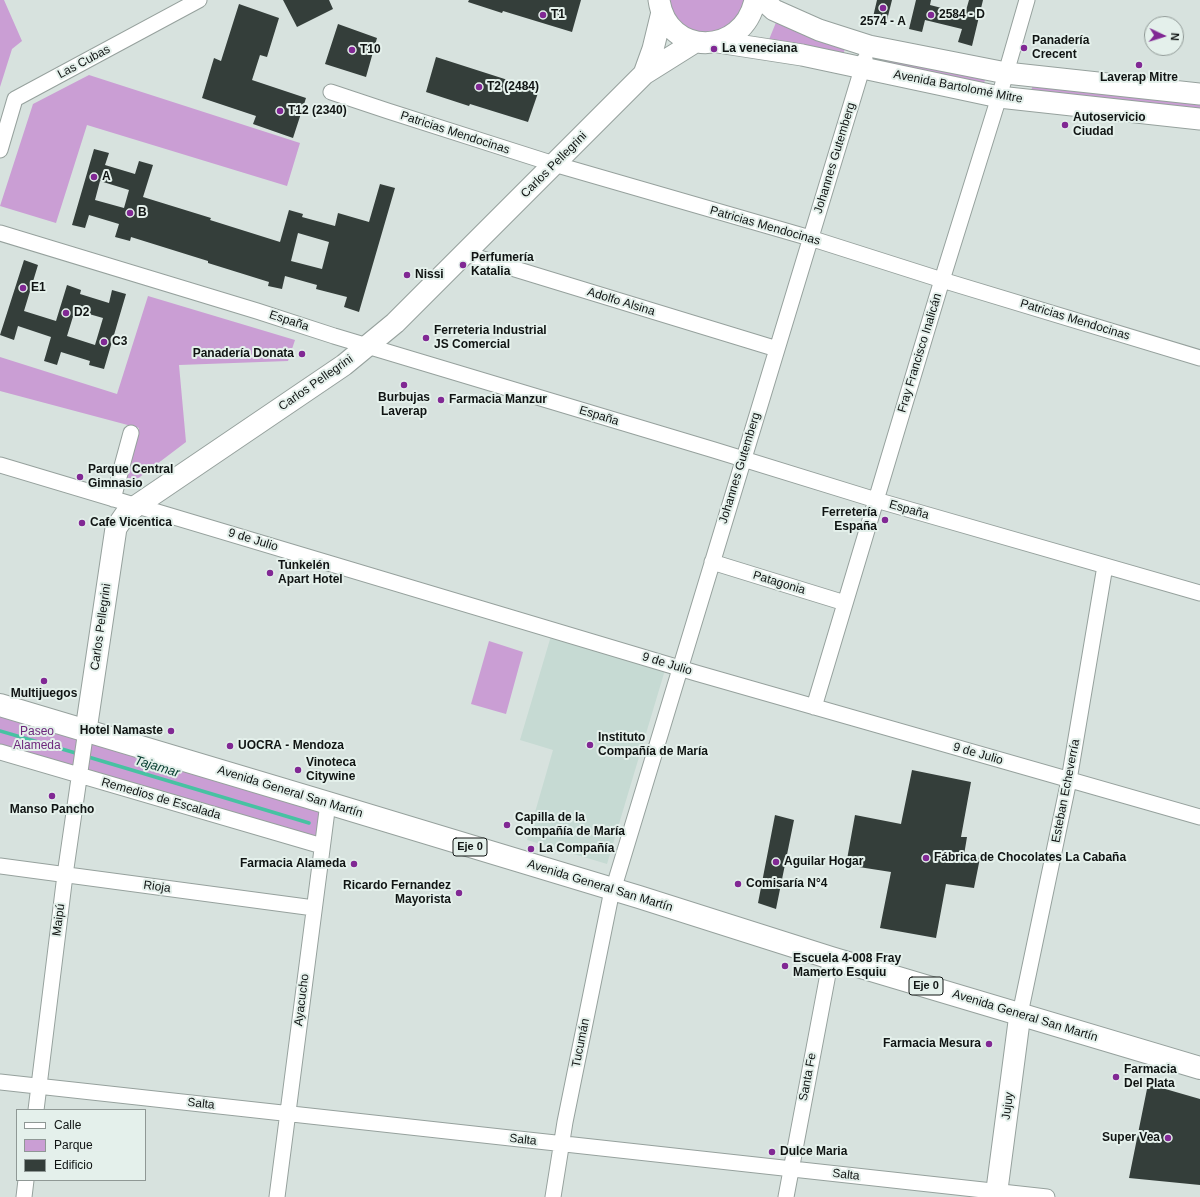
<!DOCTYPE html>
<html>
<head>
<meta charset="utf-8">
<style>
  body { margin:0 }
  #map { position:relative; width:1200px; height:1197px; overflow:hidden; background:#d7e2de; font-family:Helvetica,sans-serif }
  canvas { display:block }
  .legend { position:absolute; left:16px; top:1109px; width:130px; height:72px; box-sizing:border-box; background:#e4f0eb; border:1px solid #8f9895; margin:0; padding:5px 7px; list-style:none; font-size:12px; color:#101413 }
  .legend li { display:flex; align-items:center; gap:8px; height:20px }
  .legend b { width:20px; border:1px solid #8f9895 }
  .north { position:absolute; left:1144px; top:16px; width:40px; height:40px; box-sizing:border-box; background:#e4f0eb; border:1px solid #8f9895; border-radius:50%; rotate:94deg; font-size:11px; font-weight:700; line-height:16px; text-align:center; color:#101413 }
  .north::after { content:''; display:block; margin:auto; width:14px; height:18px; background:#812894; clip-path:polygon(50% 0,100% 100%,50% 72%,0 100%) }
</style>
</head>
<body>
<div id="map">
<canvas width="1200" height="1197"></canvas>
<ul class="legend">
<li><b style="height:5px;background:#fff"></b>Calle</li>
<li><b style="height:11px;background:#ca9ed4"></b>Parque</li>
<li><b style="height:11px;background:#343e3a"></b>Edificio</li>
</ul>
<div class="north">N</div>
</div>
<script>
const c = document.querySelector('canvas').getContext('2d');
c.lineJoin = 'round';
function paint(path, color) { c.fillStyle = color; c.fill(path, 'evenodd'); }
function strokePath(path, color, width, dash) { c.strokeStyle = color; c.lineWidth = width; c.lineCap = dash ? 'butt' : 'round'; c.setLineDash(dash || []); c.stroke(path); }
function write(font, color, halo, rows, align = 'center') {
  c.font = font + ' Helvetica,sans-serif'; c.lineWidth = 4; c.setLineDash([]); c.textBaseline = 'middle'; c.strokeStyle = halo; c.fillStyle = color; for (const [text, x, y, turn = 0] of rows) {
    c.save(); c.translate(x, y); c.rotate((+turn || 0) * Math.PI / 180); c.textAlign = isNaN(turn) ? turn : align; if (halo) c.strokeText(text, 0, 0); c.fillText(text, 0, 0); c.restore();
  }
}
paint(new Path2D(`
  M 551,636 L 665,670 L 607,864 L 527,840 L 553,750 L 520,740 Z`), '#c6dad3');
paint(new Path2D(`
  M 0,0 L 4,0 L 22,41 L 12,49 L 0,87 Z
  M 668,0 L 745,0 L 740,14 L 720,32 L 707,34 L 694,32 L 683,26 L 674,17 Z
  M 777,20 L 845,48 L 843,56 L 768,42 Z
  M 884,57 L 986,77 L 983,86 L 883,64 Z
  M 89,75 L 300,143 L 287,186 L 87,125 L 56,223 L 0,206 L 33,104 Z
  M 1033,84 L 1200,102 L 1200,112 L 1030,95 Z
  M 148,296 L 295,340 L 288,361 L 179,365 L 186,442 L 120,492 L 139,428 L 0,391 L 0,357 L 117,394 Z
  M 489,641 L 523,652 L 506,714 L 471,704 Z
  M 0,705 L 328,803 L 322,846 L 0,752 Z`), '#ca9ed4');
strokePath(new Path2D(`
  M 0,731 L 79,754
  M 85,756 L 309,823`), '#47c2a2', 3.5);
paint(new Path2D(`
  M 283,0 L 329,0 L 333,9 L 297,27 Z
  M 469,0 L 581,0 L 572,32 L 503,11 L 502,13 L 468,2 Z
  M 877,0 L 892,0 L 887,20 L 873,17 Z
  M 916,0 L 931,0 L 930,5 L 965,14 L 969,0 L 983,0 L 972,46 L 958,42 L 962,29 L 925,20 L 922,32 L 909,29 Z
  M 239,4 L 279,18 L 267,57 L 260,55 L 252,80 L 306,98 L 293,138 L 253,124 L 256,116 L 202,98 L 214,58 L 221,61 Z
  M 338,24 L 377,38 L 366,77 L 325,64 Z
  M 436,57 L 539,90 L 528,122 L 470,104 L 469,106 L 426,92 Z
  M 94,149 L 109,153 L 105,165 L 135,174 L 139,161 L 153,165 L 143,197 L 211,218 L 210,220 L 280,242 L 289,210 L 303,214 L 302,217 L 335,226 L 338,213 L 369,222 L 380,184 L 395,188 L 359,312 L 344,307 L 347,297 L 316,289 L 317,285 L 285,276 L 282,289 L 268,286 L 269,282 L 208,263 L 208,261 L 131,237 L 130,241 L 115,237 L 119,224 L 89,215 L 85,228 L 72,225 ZM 100,181 L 129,190 L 124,208 L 95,200 ZM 298,233 L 329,242 L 322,269 L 291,261 Z
  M 24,260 L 38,265 L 24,311 L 56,321 L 67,285 L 81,290 L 80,294 L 109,303 L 112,290 L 126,294 L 104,369 L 89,365 L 90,361 L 61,352 L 57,365 L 44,361 L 51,337 L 18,326 L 14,340 L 0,335 ZM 75,310 L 103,318 L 95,345 L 67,336 Z
  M 912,770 L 971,782 L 961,837 L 967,837 L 964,855 L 980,858 L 974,888 L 946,884 L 936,938 L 880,928 L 891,872 L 846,865 L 855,815 L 901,824 Z
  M 775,815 L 794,820 L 776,909 L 758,903 Z
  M 1148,1084 L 1200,1099 L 1200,1185 L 1129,1178 Z`), '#343e3a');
const street = new Path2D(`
  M 331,92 L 388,111 L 554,164 L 810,238 L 942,280 L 1200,358
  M 0,150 L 15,99 L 199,0
  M 0,233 L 257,311 L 334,336 L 714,450 L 876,500 L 1200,593
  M 466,254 L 777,349
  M 0,465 L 696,673 L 1200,817
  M 113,499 L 131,433
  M 712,562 L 845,603
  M 814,707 L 942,280 L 999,97 L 1027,0
  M 0,752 L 322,846
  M 0,866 L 314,908
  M 1020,1014 L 1069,780 L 1105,566
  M 0,1082 L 1047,1197
  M 36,1110 L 65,875 L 86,730
  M 24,1197 L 26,1180
  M 277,1197 L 328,803
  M 553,1197 L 565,1122 L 610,900 L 865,59
  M 786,1197 L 831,958`);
const secondary = new Path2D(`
  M 659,0 C 667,57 743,57 755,0
  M 763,0 L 774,10 L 819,30 L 869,46 L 1006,73 L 1200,94
  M 718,42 L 802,55 L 999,97 L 1200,119
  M 644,74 L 653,49 L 662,12
  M 86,730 L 116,528 L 125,515 L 136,506 L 344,365 L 395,323 L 644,74 L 695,42
  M 996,1197 L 1020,1014`);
const primary = new Path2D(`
  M 0,705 L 328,803 L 639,897 L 831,958 L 1200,1068`);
strokePath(street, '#96a19d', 17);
strokePath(secondary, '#96a19d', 23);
strokePath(primary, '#96a19d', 24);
strokePath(street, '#fff', 15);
strokePath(secondary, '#fff', 21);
strokePath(primary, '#fff', 22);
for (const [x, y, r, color] of [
  [883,8,4,"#812894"],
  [543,15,4,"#812894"],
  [931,15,4,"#812894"],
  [1024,48,4,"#812894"],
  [714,49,4,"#812894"],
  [352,50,4,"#812894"],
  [1139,65,4,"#812894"],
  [479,87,4,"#812894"],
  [280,111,4,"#812894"],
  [1065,125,4,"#812894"],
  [94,177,4,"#812894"],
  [130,213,4,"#812894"],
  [463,265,4,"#812894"],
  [407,275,4,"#812894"],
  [23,288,4,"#812894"],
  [66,313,4,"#812894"],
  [426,338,4,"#812894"],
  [104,342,4,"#812894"],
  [302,354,4,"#812894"],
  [404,385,4,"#812894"],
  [441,400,4,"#812894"],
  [80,477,4,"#812894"],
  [885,520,4,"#812894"],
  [82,523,4,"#812894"],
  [270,573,4,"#812894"],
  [44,681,4,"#812894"],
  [171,731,4,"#812894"],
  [590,745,4,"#812894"],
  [230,746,4,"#812894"],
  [298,770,4,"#812894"],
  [52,796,4,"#812894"],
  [507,825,4,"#812894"],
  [531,849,4,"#812894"],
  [926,858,4,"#812894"],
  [776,862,4,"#812894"],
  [354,864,4,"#812894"],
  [738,884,4,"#812894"],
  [459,893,4,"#812894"],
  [785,966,4,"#812894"],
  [989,1044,4,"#812894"],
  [1116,1077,4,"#812894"],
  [1168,1138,4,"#812894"],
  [772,1152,4,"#812894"]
]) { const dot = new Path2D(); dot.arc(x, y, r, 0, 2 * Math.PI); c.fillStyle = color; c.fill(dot); strokePath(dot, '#e4f0eb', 1.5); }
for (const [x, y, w] of [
  [470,847,34],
  [926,986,34]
]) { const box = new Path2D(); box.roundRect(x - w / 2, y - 9, w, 18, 3); c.fillStyle = '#e4f0eb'; c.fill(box); strokePath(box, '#101413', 1); }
write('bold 11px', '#101413', null, [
  ["Eje 0",470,847],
  ["Eje 0",926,986]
]);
write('bold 12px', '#101413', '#e4f0eb', [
  ["T1",551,15],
  ["2584 - D",939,15],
  ["2574 - A",883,22,"center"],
  ["Panadería",1032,41],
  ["Crecent",1032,55],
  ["La veneciana",722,49],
  ["T10",360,50],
  ["Laverap Mitre",1139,78,"center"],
  ["T2 (2484)",487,87],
  ["T12 (2340)",288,111],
  ["Autoservicio",1073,118],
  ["Ciudad",1073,132],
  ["A",102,177],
  ["B",138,213],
  ["Perfumería",471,258],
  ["Katalia",471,272],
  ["Nissi",415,275],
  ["E1",31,288],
  ["D2",74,313],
  ["Ferreteria Industrial",434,331],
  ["JS Comercial",434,345],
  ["C3",112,342],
  ["Panadería Donata",294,354,"right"],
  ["Burbujas",404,398,"center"],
  ["Laverap",404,412,"center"],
  ["Farmacia Manzur",449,400],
  ["Parque Central",88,470],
  ["Gimnasio",88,484],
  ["Ferretería",877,513,"right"],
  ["España",877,527,"right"],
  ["Cafe Vicentica",90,523],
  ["Tunkelén",278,566],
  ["Apart Hotel",278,580],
  ["Multijuegos",44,694,"center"],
  ["Hotel Namaste",163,731,"right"],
  ["Instituto",598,738],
  ["Compañía de María",598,752],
  ["UOCRA - Mendoza",238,746],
  ["Vinoteca",306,763],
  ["Citywine",306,777],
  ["Manso Pancho",52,810,"center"],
  ["Capilla de la",515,818],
  ["Compañía de María",515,832],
  ["La Compañía",539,849],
  ["Fábrica de Chocolates La Cabaña",934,858],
  ["Aguilar Hogar",784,862],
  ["Farmacia Alameda",346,864,"right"],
  ["Comisaría N°4",746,884],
  ["Ricardo Fernandez",451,886,"right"],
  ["Mayorista",451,900,"right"],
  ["Escuela 4-008 Fray",793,959],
  ["Mamerto Esquiu",793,973],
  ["Farmacia Mesura",981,1044,"right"],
  ["Farmacia",1124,1070],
  ["Del Plata",1124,1084],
  ["Super Vea",1160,1138,"right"],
  ["Dulce Maria",780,1152]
], 'left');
write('12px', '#101413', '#e4f0eb', [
  ["Las Cubas",84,62,-28],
  ["Avenida Bartolomé Mitre",958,87,11],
  ["Patricias Mendocinas",455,133,18],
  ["Johannes Gutemberg",835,158,-73],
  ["Carlos Pellegrini",554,165,-45],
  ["Patricias Mendocinas",765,226,16],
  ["Adolfo Alsina",621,302,17],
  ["Patricias Mendocinas",1075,320,17],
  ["España",289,321,18],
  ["Fray Francisco Inalicán",920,353,-73],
  ["Carlos Pellegrini",316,383,-35],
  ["España",599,416,17],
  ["Johannes Gutemberg",740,468,-73],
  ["España",909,510,16],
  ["9 de Julio",253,540,17],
  ["Patagonia",779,583,17],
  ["Carlos Pellegrini",101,627,-82],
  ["9 de Julio",667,664,17],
  ["9 de Julio",978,754,16],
  ["Esteban Echeverría",1066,791,-79],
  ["Avenida General San Martín",290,792,17],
  ["Remedios de Escalada",161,799,16],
  ["Avenida General San Martín",600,886,17],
  ["Rioja",157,887,8],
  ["Maipú",59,920,-83],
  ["Ayacucho",302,1000,-83],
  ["Avenida General San Martín",1025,1016,17],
  ["Tucumán",581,1043,-79],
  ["Santa Fe",808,1077,-79],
  ["Salta",201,1104,6],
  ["Jujuy",1008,1106,-83],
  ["Salta",523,1140,6],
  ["Salta",846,1175,6]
]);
write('12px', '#6d277c', '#e4f0eb', [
  ["Paseo",37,732],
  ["Alameda",37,746]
]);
write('italic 13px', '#0c4235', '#e4f0eb', [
  ["Tajamar",157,767,17]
]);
</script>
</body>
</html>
